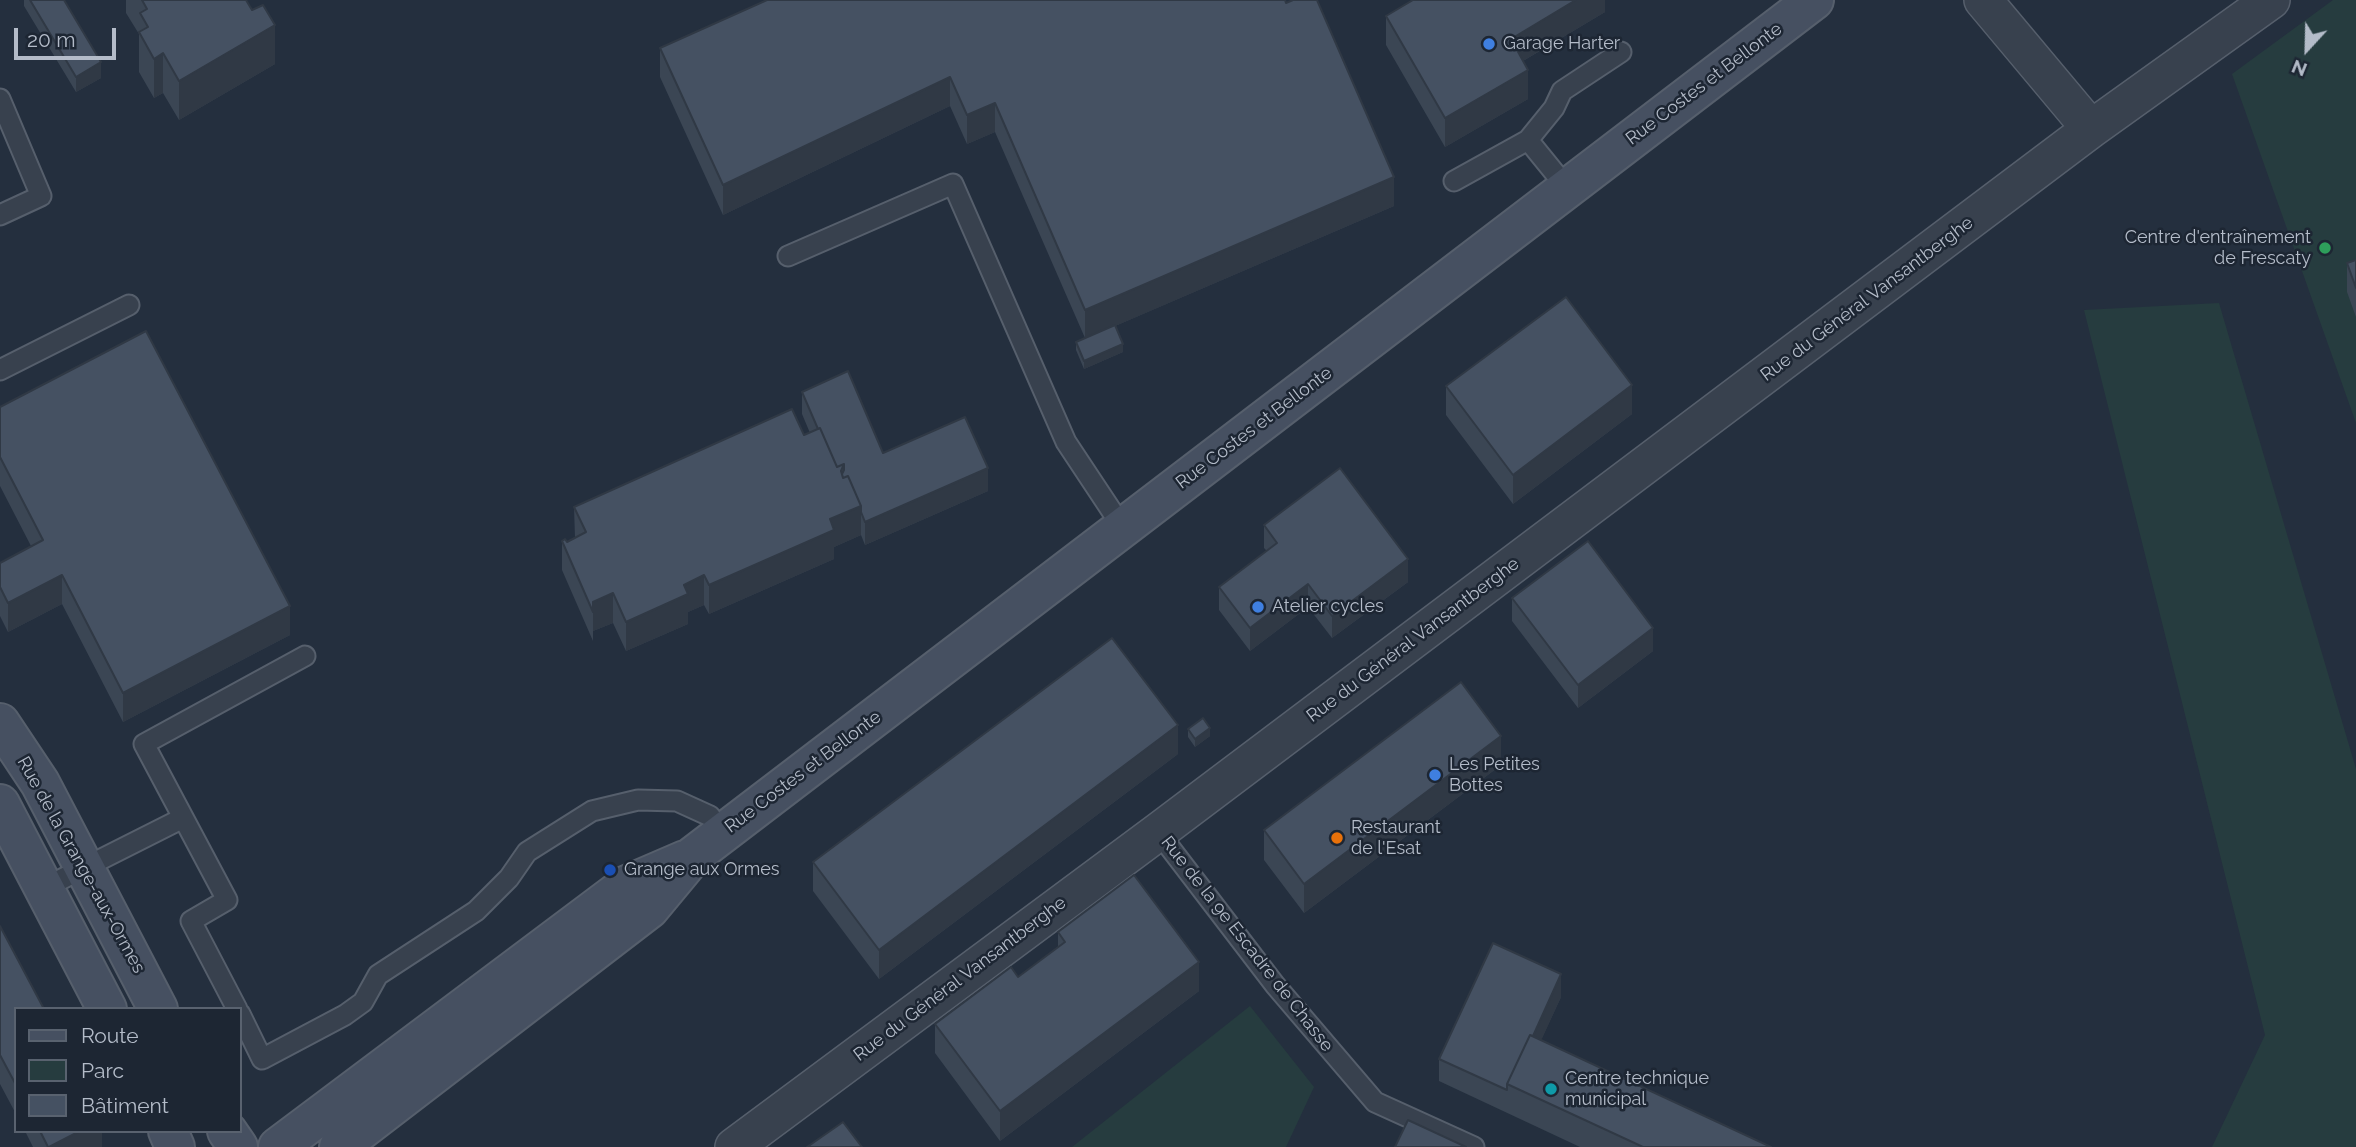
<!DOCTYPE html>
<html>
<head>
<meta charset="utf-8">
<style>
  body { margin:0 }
  #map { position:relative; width:2356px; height:1147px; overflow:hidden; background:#242f3e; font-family:Raleway,sans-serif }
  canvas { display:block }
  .legend { position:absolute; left:14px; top:1007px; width:228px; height:126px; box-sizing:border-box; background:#1d2633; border:2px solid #59626f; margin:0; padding:9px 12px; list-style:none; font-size:21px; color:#b4bcc9 }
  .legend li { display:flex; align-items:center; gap:14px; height:35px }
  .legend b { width:35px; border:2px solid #59626f }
  .north { position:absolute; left:2272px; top:14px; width:70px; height:70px; -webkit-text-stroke:5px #1d2633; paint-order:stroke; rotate:202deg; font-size:19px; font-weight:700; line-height:28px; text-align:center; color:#b4bcc9 }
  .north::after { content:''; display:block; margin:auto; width:24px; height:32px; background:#b4bcc9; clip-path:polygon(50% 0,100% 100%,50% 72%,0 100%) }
  .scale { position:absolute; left:14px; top:28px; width:102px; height:32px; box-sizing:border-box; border:4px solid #b4bcc9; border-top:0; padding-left:9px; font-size:21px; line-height:24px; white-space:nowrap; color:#b4bcc9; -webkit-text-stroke:5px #1d2633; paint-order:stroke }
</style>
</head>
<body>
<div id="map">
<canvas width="2356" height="1147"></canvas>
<ul class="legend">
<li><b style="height:9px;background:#465061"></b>Route</li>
<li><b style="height:19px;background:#263c3f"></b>Parc</li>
<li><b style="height:19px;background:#455162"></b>Bâtiment</li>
</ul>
<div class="north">N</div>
<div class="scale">20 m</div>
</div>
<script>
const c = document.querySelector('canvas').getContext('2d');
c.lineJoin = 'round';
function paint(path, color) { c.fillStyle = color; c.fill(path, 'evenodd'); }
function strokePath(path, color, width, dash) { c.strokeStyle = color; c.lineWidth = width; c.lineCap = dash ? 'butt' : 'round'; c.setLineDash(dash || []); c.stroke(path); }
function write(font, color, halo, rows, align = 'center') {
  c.font = font + ' Raleway,sans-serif'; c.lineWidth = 5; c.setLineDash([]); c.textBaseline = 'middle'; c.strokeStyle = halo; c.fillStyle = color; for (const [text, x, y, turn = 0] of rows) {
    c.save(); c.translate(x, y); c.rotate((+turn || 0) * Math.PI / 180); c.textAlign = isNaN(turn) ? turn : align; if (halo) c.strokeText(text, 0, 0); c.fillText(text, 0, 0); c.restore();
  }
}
paint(new Path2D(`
  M 2333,0 L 2356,0 L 2356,423 L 2232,74 Z
  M 2219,303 L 2356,769 L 2356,1147 L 2212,1147 L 2265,1035 L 2084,310 Z
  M 1250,1006 L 1314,1087 L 1286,1147 L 1072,1147 Z`), '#263c3f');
const lane = new Path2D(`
  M 0,99 L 41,196 L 0,215
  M 1528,140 L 1567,188
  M 1454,181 L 1528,140 L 1554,108 L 1562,91 L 1621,52
  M 788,256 L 953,184 L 1066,442 L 1123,528
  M 0,370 L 129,305
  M 1158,832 L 1275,985 L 1375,1102 L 1474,1147
  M 44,888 L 183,818
  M 237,1009 L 191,921 L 227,900 L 144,744 L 305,656
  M 240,1014 L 262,1059 L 345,1015 L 363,1002 L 378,975 L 476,911 L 509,878 L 527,852 L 592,811 L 638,800 L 677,801 L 710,816 L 723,833`);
const street = new Path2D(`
  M 1983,0 L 2091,129
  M 734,1147 L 1158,832 L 2091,129 L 2271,0`);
const secondary = new Path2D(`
  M 0,723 L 40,783 L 158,1009
  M 0,804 L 107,1009
  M 168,1131 L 175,1147
  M 227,1131 L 238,1147
  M 278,1147 L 627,885 L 685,860
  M 339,1147 L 649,909 L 693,856 L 1814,0`);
strokePath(lane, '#565f6c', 23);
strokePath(street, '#565f6c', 40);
strokePath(secondary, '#565f6c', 42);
strokePath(lane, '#38414e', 19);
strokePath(street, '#38414e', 37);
strokePath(secondary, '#465061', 38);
paint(new Path2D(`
  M 24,0 L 64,0 L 101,78 L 76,92 L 24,6 Z
  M 126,0 L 246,0 L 275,64 L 179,120 L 163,93 L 154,98 L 139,72 L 139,34 L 126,13 Z
  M 767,0 L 1394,206 L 1115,326 L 1123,352 L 1084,369 L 1076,350 L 1076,342 L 1085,338 L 995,132 L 967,144 L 950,106 L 723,215 L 660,77 L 660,48 Z
  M 1605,0 L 1605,12 L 1523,61 L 1528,99 L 1445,147 L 1386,45 L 1386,16 Z
  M 2356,260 L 2356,317 L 2347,292 L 2347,263 Z
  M 1446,386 L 1632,414 L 1513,504 L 1446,415 Z
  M 802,392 L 883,453 L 988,491 L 865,545 L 861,535 L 834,547 L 834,559 L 709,614 L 704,605 L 688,612 L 688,624 L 626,651 L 613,623 L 593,631 L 593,641 L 562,570 L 562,541 L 567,542 L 575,538 L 574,507 L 810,433 L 802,414 Z
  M 0,407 L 290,635 L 123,722 L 62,604 L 8,632 L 0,616 L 0,563 L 31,546 L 0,486 Z
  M 1264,525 L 1408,582 L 1332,638 L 1308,607 L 1250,651 L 1219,610 L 1219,587 L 1267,551 L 1264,548 Z
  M 1512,598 L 1653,651 L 1578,708 L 1512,621 Z
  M 1188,729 L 1210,736 L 1195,747 L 1188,737 Z
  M 1178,754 L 879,979 L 813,891 L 813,862 Z
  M 1501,765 L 1304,913 L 1264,860 L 1264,830 Z
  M 0,926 L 16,1009 L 16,1114 L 0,1084 Z
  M 1058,932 L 1199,991 L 1000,1141 L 935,1053 L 935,1024 L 1018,977 L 1058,947 Z
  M 1561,997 L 1541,1040 L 1771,1147 L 1580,1147 L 1439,1081 L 1439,1059 Z
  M 25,1131 L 102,1131 L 102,1147 L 33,1147 Z`), '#3b4654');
paint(new Path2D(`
  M 1576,0 L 1605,0 L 1605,12 L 1511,68 L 1511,39 Z
  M 275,25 L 275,64 L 179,120 L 179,81 Z
  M 163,53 L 163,93 L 154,98 L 154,59 Z
  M 101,62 L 101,78 L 76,92 L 76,77 Z
  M 1528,70 L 1528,99 L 1445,147 L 1445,118 Z
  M 950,77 L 950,106 L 723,215 L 723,185 Z
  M 995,103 L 995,132 L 967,144 L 967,115 Z
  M 1394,177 L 1394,206 L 1085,339 L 1085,310 Z
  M 1123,344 L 1123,352 L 1084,369 L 1084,361 Z
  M 1632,385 L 1632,414 L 1513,504 L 1513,475 Z
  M 988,468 L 988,491 L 865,545 L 865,522 Z
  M 861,506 L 861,535 L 834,547 L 834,559 L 709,614 L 709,585 L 830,519 Z
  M 1408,559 L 1408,582 L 1332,638 L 1332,616 Z
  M 62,575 L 62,604 L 8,632 L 8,603 Z
  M 704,575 L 704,605 L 688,612 L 688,624 L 626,651 L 626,622 L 684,585 Z
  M 1308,584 L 1308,607 L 1250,651 L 1250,628 Z
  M 613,593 L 613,623 L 593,631 L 593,602 Z
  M 290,606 L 290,635 L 123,722 L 123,693 Z
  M 1653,628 L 1653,651 L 1578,708 L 1578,685 Z
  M 1178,725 L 1178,754 L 879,979 L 879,950 Z
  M 1210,728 L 1210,736 L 1195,747 L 1195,739 Z
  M 1501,736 L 1501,765 L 1304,913 L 1304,884 Z
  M 1199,962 L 1199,991 L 1000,1141 L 1000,1111 Z
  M 1561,974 L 1561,997 L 1519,1089 L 1510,1085 Z
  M 80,1131 L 102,1131 L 102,1147 L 49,1147 Z`), '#303945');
const building = new Path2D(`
  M 30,0 L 64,0 L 101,62 L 76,77 Z
  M 142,0 L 246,0 L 252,10 L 263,5 L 275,25 L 179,81 L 163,53 L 154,59 L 139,32 L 148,27 L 140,13 L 147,9 Z
  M 767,0 L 1285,0 L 1286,3 L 1293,0 L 1317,0 L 1394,177 L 1085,310 L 995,103 L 967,115 L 950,77 L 723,185 L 660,48 Z
  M 1413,0 L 1576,0 L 1511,39 L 1528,70 L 1445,118 L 1386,16 Z
  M 2356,260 L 2356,288 L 2347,263 Z
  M 1566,297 L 1632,385 L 1513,475 L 1446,386 Z
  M 1115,325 L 1123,344 L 1084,361 L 1076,342 Z
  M 146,331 L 290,606 L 123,693 L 62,575 L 8,603 L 0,587 L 0,563 L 43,540 L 0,457 L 0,407 Z
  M 848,371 L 883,453 L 965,417 L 988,468 L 865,522 L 861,512 L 861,506 L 848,476 L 843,478 L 842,474 L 844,470 L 844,464 L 837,467 L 820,428 L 818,429 L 802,392 Z
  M 792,409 L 804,435 L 820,428 L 837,467 L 844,464 L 841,471 L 843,478 L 848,476 L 861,506 L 830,519 L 834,530 L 709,585 L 704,575 L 684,585 L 688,594 L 626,622 L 613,593 L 593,602 L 593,612 L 562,541 L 565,539 L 567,542 L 586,532 L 574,507 Z
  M 1340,468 L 1408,559 L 1332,616 L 1308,584 L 1250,628 L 1219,587 L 1277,543 L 1264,525 Z
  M 1588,541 L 1653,628 L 1578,685 L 1512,598 Z
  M 1112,638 L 1178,725 L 879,950 L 813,862 Z
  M 1461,682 L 1501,736 L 1304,884 L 1264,830 Z
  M 1203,718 L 1210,728 L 1195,739 L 1188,729 Z
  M 1134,875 L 1199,962 L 1000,1111 L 935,1024 L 1011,967 L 1018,977 L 1065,942 L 1058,932 Z
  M 0,926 L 44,1009 L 16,1009 L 16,1085 L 0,1055 Z
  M 1493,943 L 1561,974 L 1533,1036 L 1530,1035 L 1507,1084 L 1507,1090 L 1439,1059 Z
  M 1530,1035 L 1771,1147 L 1643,1147 L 1507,1084 Z
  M 1408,1120 L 1466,1147 L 1395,1147 Z
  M 843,1122 L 862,1147 L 807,1147 Z
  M 40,1131 L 80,1131 L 49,1147 L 48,1147 Z`);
paint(building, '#455162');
strokePath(building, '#303945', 2);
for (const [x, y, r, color] of [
  [1489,44,7,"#3f7fe0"],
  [2325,248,7,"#2e9e5b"],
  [1258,607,7,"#3f7fe0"],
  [1435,775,7,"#3f7fe0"],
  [1337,838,7,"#e8710a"],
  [610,870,7,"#1a4fb4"],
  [1551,1089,7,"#0f9aa8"]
]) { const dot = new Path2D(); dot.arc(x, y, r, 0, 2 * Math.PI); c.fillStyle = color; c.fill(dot); strokePath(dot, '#1d2633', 2.5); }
write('18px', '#b4bcc9', '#1d2633', [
  ["Garage Harter",1503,44],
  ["Centre d'entraînement",2311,238,"right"],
  ["de Frescaty",2311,259,"right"],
  ["Atelier cycles",1272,607],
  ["Les Petites",1449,765],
  ["Bottes",1449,786],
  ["Restaurant",1351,828],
  ["de l'Esat",1351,849],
  ["Grange aux Ormes",624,870],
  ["Centre technique",1565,1079],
  ["municipal",1565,1100]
], 'left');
write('18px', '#b4bcc9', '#1d2633', [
  ["Rue Costes et Bellonte",1704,84,-37],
  ["Rue du Général Vansantberghe",1867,299,-37],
  ["Rue Costes et Bellonte",1254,428,-37],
  ["Rue du Général Vansantberghe",1413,640,-37],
  ["Rue Costes et Bellonte",803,772,-37],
  ["Rue de la Grange-aux-Ormes",81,865,61],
  ["Rue de la 9e Escadre de Chasse",1247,944,52],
  ["Rue du Général Vansantberghe",960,979,-37]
]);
</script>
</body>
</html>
